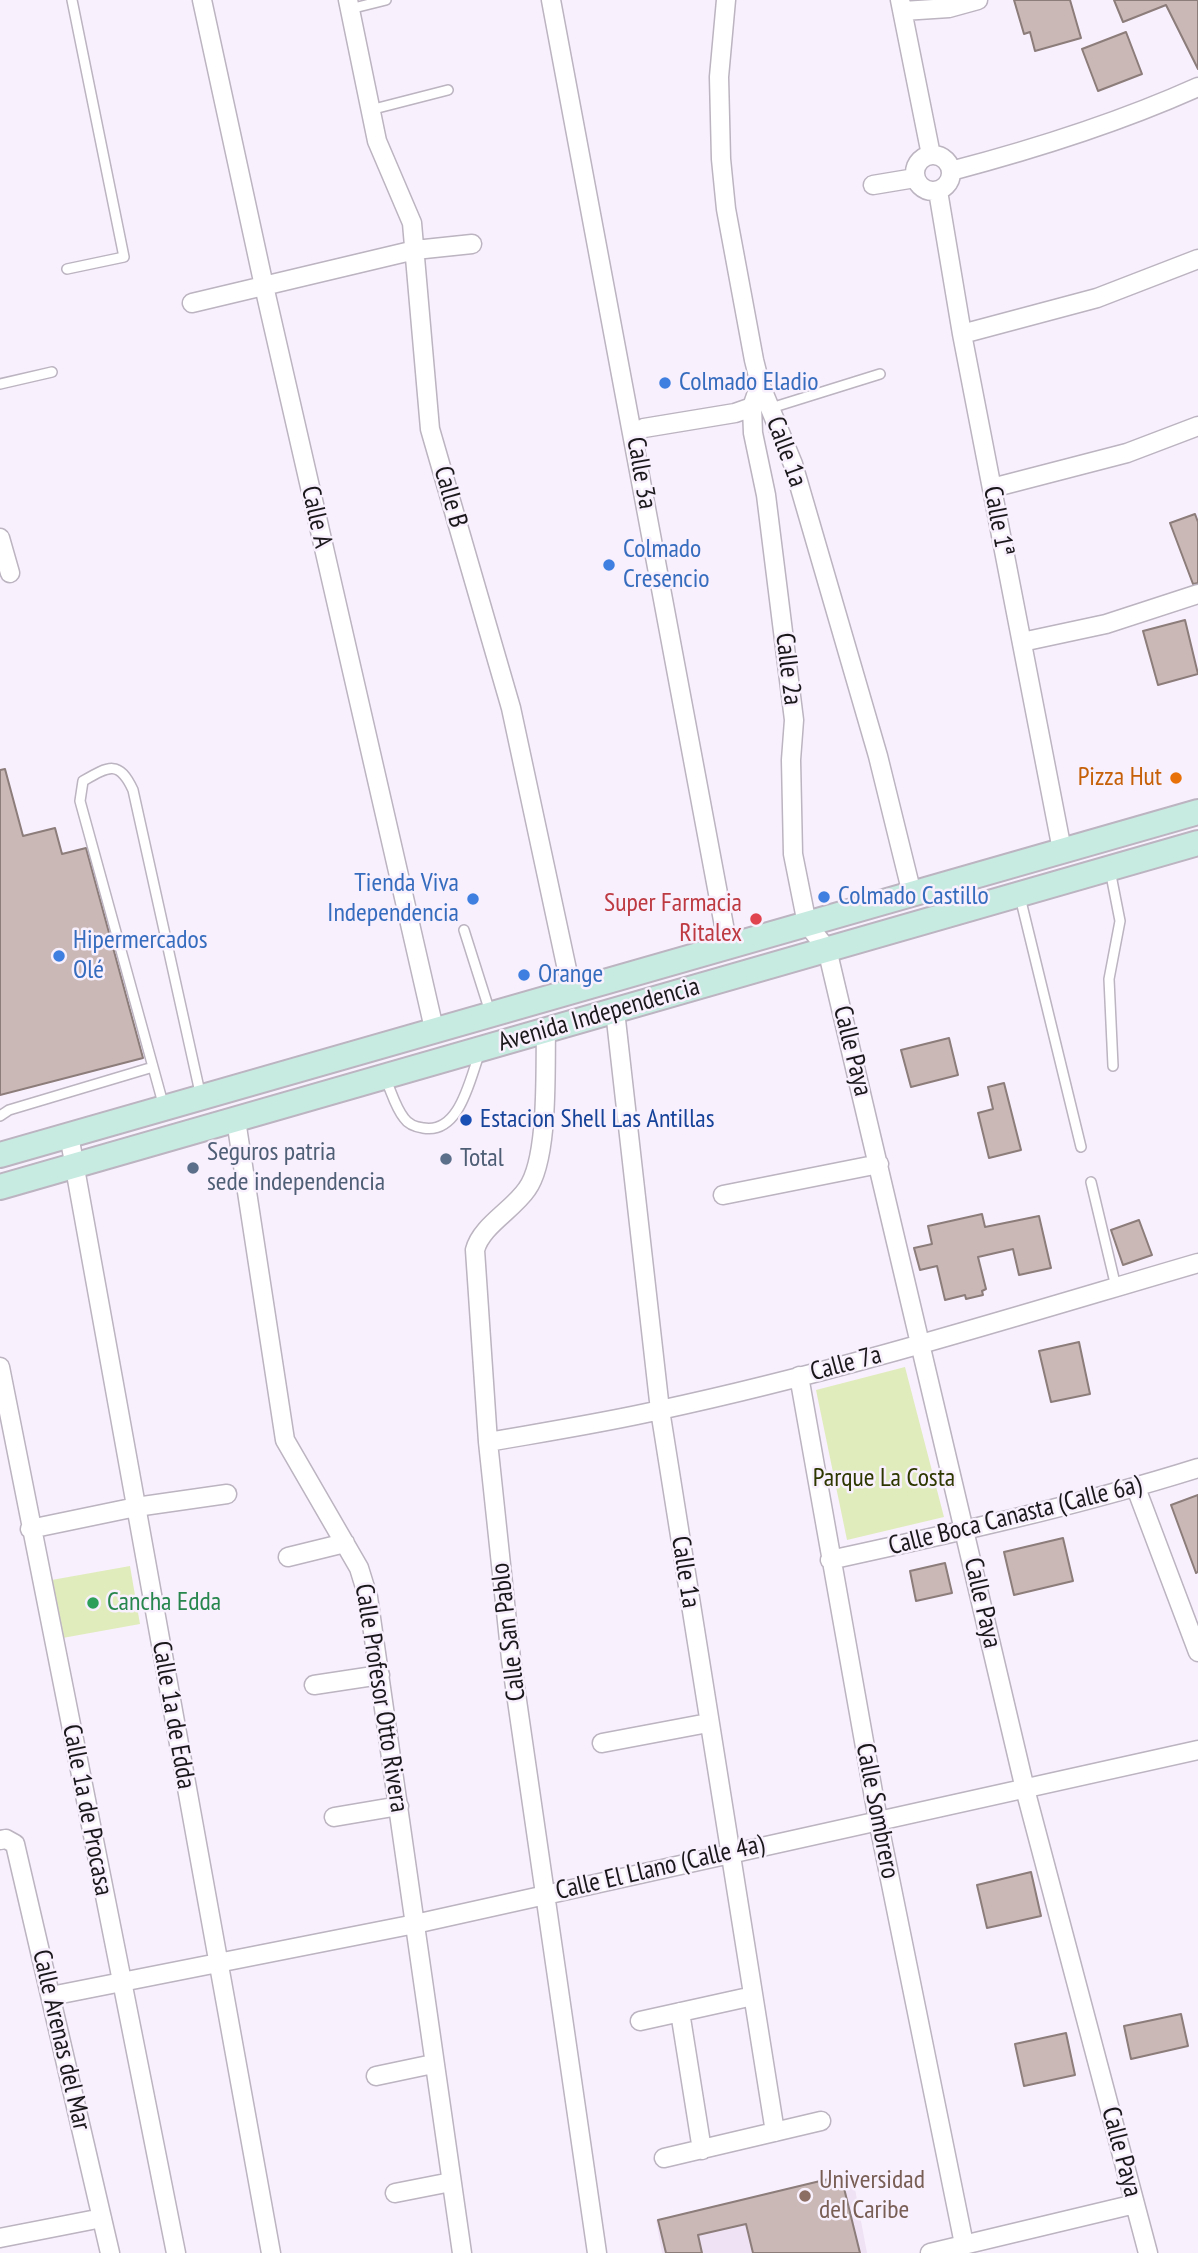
<!DOCTYPE html>
<html>
<head>
<meta charset="utf-8">
<style>
  body { margin:0 }
  canvas { display:block; background:#f8f0fd }
</style>
</head>
<body>
<canvas width="1198" height="2253"></canvas>
<script>
const c = document.querySelector('canvas').getContext('2d');
c.lineJoin = 'round';
function paint(path, color) { c.fillStyle = color; c.fill(path, 'evenodd'); }
function strokePath(path, color, width, dash) { c.strokeStyle = color; c.lineWidth = width; c.lineCap = dash ? 'butt' : 'round'; c.setLineDash(dash || []); c.stroke(path); }
function write(font, color, halo, rows, align = 'center') {
  c.font = font + ' "PT Sans Narrow",sans-serif'; c.lineWidth = 5; c.setLineDash([]); c.textBaseline = 'middle'; c.strokeStyle = halo; c.fillStyle = color; for (const [text, x, y, turn = 0] of rows) {
    c.save(); c.translate(x, y); c.rotate((+turn || 0) * Math.PI / 180); c.textAlign = isNaN(turn) ? turn : align; if (halo) c.strokeText(text, 0, 0); c.fillText(text, 0, 0); c.restore();
  }
}
paint(new Path2D(`
  M 852,2173 L 867,2253 L 662,2253 L 656,2220 Z`), '#efe2f5');
paint(new Path2D(`
  M 905,1367 L 944,1517 L 847,1540 L 816,1390 Z
  M 130,1566 L 140,1624 L 57,1639 L 46,1581 Z`), '#e1ecbd');
const building = new Path2D(`
  M 1014,0 L 1070,0 L 1081,38 L 1035,51 L 1030,32 L 1024,34 Z
  M 1114,0 L 1198,0 L 1198,69 L 1166,5 L 1123,22 Z
  M 1126,32 L 1142,74 L 1098,91 L 1082,49 Z
  M 1195,514 L 1198,522 L 1198,583 L 1193,584 L 1170,523 Z
  M 1185,620 L 1198,674 L 1158,685 L 1143,631 Z
  M 5,769 L 23,836 L 55,828 L 62,854 L 86,848 L 143,1058 L 0,1095 L 0,770 Z
  M 949,1038 L 958,1075 L 911,1087 L 901,1050 Z
  M 1004,1083 L 1021,1150 L 989,1158 L 978,1113 L 993,1109 L 988,1087 Z
  M 982,1214 L 985,1227 L 1039,1216 L 1051,1268 L 1019,1275 L 1013,1249 L 978,1257 L 986,1289 L 982,1291 L 983,1295 L 966,1299 L 965,1295 L 945,1300 L 937,1266 L 920,1270 L 914,1248 L 932,1244 L 928,1226 Z
  M 1139,1220 L 1152,1255 L 1123,1265 L 1111,1230 Z
  M 1079,1342 L 1090,1394 L 1051,1402 L 1039,1351 Z
  M 1198,1495 L 1198,1572 L 1196,1573 L 1171,1505 Z
  M 1063,1538 L 1073,1581 L 1014,1595 L 1004,1552 Z
  M 945,1563 L 952,1593 L 916,1601 L 910,1571 Z
  M 1031,1872 L 1041,1916 L 987,1928 L 977,1885 Z
  M 1181,2014 L 1188,2046 L 1131,2059 L 1124,2026 Z
  M 1066,2033 L 1075,2075 L 1024,2086 L 1015,2044 Z
  M 841,2176 L 860,2253 L 753,2253 L 746,2224 L 698,2235 L 702,2253 L 666,2253 L 658,2220 Z`);
paint(building, '#c9b8b6');
strokePath(building, '#8c7c7a', 2);
const service = new Path2D(`
  M 350,9 L 386,0
  M 370,110 L 448,90
  M 67,269 L 124,257 L 72,0
  M 0,384 L 52,372
  M 771,408 L 880,374
  M 1110,870 L 1120,921 L 1109,979 L 1113,1066
  M 1020,897 L 1081,1147
  M 464,930 L 490,1012
  M 385,1078 C 391,1090 395,1107 404,1118 C 408,1124 416,1127 423,1128 C 460,1135 470,1078 480,1052
  M 164,1107 L 80,801 L 83,781 C 109,766 119,760 133,790 L 201,1097
  M 0,1116 L 9,1110 L 153,1067
  M 1091,1182 L 1116,1287`);
const minor = new Path2D(`
  M 202,0 L 264,286 L 435,1033
  M 348,0 L 377,141 L 412,223 L 430,429 L 511,708 L 572,993
  M 551,0 L 728,947
  M 726,0 L 719,77 L 721,159 L 726,209 L 754,360 L 760,384 L 793,464 L 878,756 L 912,894
  M 900,0 L 931,155
  M 903,11 L 949,8 L 978,0
  M915 173a18 18 0 1 1 36 0a18 18 0 1 1-36 0Z
  M 951,171 C 1035,149 1118,123 1198,87
  M 873,185 L 915,178
  M 938,191 L 962,334 L 1062,850
  M 192,303 L 415,250 L 472,244
  M 962,334 L 1097,298 L 1198,259
  M 760,384 L 752,407 L 753,433 L 766,495 L 794,720 L 791,760 L 793,854 L 807,924 L 827,949 L 1025,1789 L 1148,2253
  M 634,433 L 644,428 L 735,413 L 752,407
  M 992,488 L 1127,453 L 1198,426
  M 0,538 L 10,573
  M 1022,642 L 1106,624 L 1198,594
  M 615,1011 L 660,1410 L 775,2132
  M 546,1030 C 545,1069 549,1159 527,1189 C 513,1210 481,1226 475,1250 L 488,1442 L 511,1659 L 597,2253
  M 236,1120 L 285,1440 L 359,1568 L 368,1597 L 462,2253
  M 69,1135 L 271,2253
  M 723,1195 L 879,1164
  M 0,1367 L 176,2253
  M 799,1376 L 878,1820 L 964,2244
  M 488,1442 C 545,1432 603,1423 660,1410 C 842,1371 1020,1315 1198,1263
  M 1136,1488 L 1198,1652
  M 30,1529 L 136,1507 L 227,1494
  M 288,1557 L 345,1543
  M 830,1560 C 954,1533 1077,1506 1198,1468
  M 314,1685 L 380,1675
  M 602,1743 L 708,1723
  M 334,1817 L 399,1806
  M 0,1840 L 6,1839 L 15,1844 L 110,2253
  M 51,1996 L 415,1924 L 1198,1750
  M 680,2012 L 702,2150
  M 640,2021 L 753,1996
  M 376,2076 L 433,2064
  M 664,2158 L 821,2121
  M 395,2193 L 451,2182
  M 0,2238 L 102,2218
  M 930,2253 L 1135,2204`);
const secondary = new Path2D(`
  M 0,1155 L 1198,812
  M 0,1187 L 1198,843`);
strokePath(service, '#bcb4c0', 12);
strokePath(minor, '#bcb4c0', 21);
strokePath(secondary, '#bcb4c0', 28);
strokePath(service, '#fff', 9);
strokePath(minor, '#fff', 18);
strokePath(secondary, '#c7ebe1', 24);
for (const [x, y, r, color] of [
  [665,383,7,"#3f7fe0"],
  [609,565,7,"#3f7fe0"],
  [1176,778,7,"#e8710a"],
  [824,897,7,"#3f7fe0"],
  [473,899,7,"#3f7fe0"],
  [756,919,7,"#e0444e"],
  [59,956,7,"#3f7fe0"],
  [524,975,7,"#3f7fe0"],
  [466,1120,7,"#1a4fb4"],
  [446,1159,7,"#5c6f8a"],
  [193,1168,7,"#5c6f8a"],
  [93,1603,7,"#2e9e5b"],
  [805,2196,7,"#8d6e63"]
]) { const dot = new Path2D(); dot.arc(x, y, r, 0, 2 * Math.PI); c.fillStyle = color; c.fill(dot); strokePath(dot, '#f8f0fd', 2.5); }
write('26px', '#366cbe', '#f8f0fd', [
  ["Colmado Eladio",679,383],
  ["Colmado",623,550],
  ["Cresencio",623,580],
  ["Tienda Viva",459,884,"right"],
  ["Independencia",459,914,"right"],
  ["Colmado Castillo",838,897],
  ["Hipermercados",73,941],
  ["Olé",73,971],
  ["Orange",538,975]
], 'left');
write('26px', '#1b181c', '#f8f0fd', [
  ["Calle 1a",786,452,70],
  ["Calle 3a",641,473,80],
  ["Calle B",450,497,74],
  ["Calle A",316,517,77],
  ["Calle 1ª",998,521,79],
  ["Calle 2a",788,669,83],
  ["Avenida Independencia",599,1015,-16],
  ["Calle Paya",852,1051,76],
  ["Calle 7a",846,1364,-15],
  ["Calle Boca Canasta (Calle 6a)",1015,1516,-14],
  ["Calle 1a",685,1572,81],
  ["Calle Paya",982,1603,77],
  ["Calle San Pablo",509,1632,-97],
  ["Calle Profesor Otto Rivera",381,1698,81],
  ["Calle 1a de Edda",173,1715,80],
  ["Calle 1a de Procasa",87,1810,79],
  ["Calle Sombrero",877,1811,79],
  ["Calle El Llano (Calle 4a)",660,1868,-13],
  ["Calle Arenas del Mar",61,2040,77],
  ["Calle Paya",1121,2152,75]
]);
write('26px', '#c56008', '#f8f0fd', [
  ["Pizza Hut",1162,778]
], 'right');
write('26px', '#be3a42', '#f8f0fd', [
  ["Super Farmacia",742,904],
  ["Ritalex",742,934]
], 'right');
write('26px', '#164399', '#f8f0fd', [
  ["Estacion Shell Las Antillas",480,1120]
], 'left');
write('26px', '#4e5e75', '#f8f0fd', [
  ["Seguros patria",207,1153],
  ["sede independencia",207,1183],
  ["Total",460,1159]
], 'left');
write('26px', '#2f3700', '#f8f0fd', [
  ["Parque La Costa",884,1479]
]);
write('26px', '#27864d', '#f8f0fd', [
  ["Cancha Edda",107,1603]
], 'left');
write('26px', '#785e54', '#f8f0fd', [
  ["Universidad",819,2181],
  ["del Caribe",819,2211]
], 'left');
</script>
</body>
</html>
